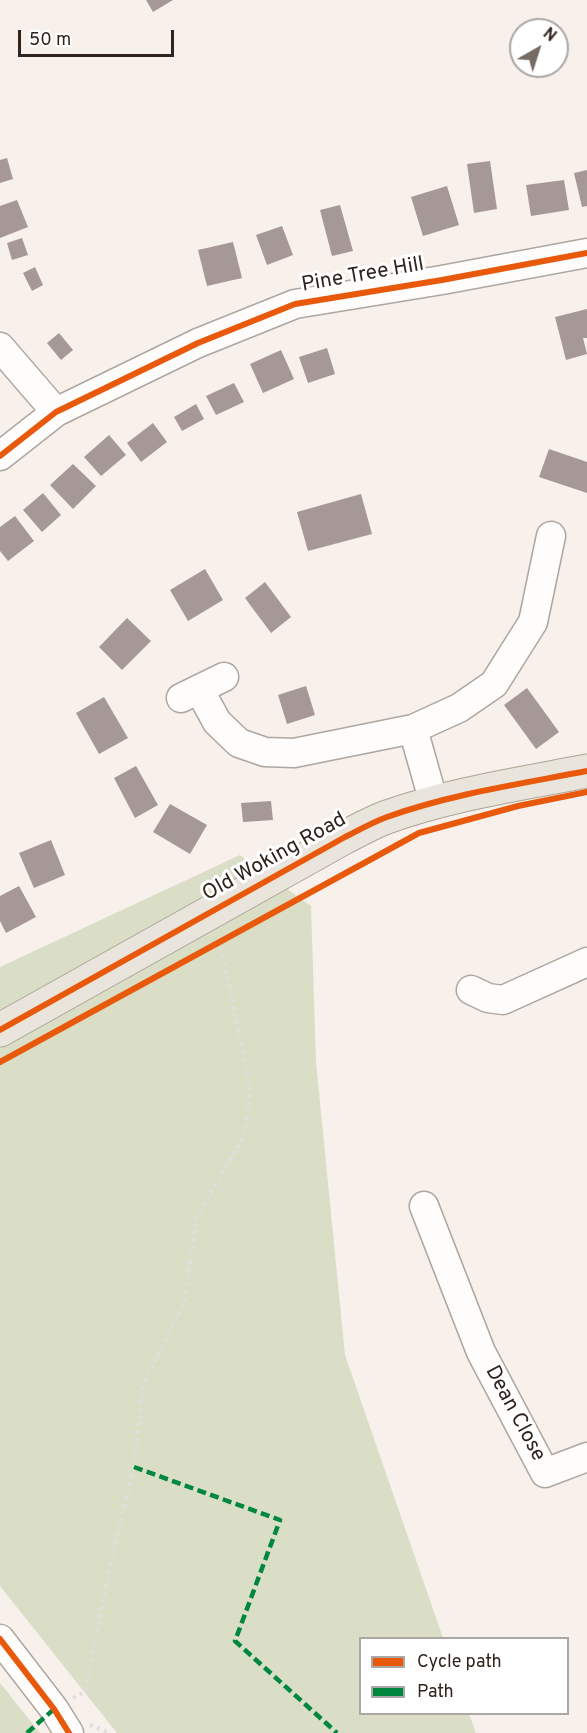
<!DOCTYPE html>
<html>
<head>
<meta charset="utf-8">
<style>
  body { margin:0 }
  #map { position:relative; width:587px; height:1733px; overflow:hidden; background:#f7f0eb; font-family:Overpass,sans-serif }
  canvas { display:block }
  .legend { position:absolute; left:359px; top:1637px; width:210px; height:78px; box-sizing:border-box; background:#fff; border:2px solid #aca7a4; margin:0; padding:8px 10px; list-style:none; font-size:18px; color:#30241c }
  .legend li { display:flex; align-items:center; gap:12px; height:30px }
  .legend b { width:30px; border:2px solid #aca7a4 }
  .north { position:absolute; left:509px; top:18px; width:60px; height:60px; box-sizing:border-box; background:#fff; border:2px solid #aca7a4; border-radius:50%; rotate:39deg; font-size:16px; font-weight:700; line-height:24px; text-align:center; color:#30241c }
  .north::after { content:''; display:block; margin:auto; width:21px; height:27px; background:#766b64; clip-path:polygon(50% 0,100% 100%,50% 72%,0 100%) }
  .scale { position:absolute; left:18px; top:30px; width:156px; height:27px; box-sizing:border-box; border:3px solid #30241c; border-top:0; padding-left:8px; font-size:18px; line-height:21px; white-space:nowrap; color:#30241c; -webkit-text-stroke:4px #fff; paint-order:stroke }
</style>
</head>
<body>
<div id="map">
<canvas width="587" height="1733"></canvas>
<ul class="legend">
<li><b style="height:8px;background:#e8590c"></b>Cycle path</li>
<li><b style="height:8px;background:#00873e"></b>Path</li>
</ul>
<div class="north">N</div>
<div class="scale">50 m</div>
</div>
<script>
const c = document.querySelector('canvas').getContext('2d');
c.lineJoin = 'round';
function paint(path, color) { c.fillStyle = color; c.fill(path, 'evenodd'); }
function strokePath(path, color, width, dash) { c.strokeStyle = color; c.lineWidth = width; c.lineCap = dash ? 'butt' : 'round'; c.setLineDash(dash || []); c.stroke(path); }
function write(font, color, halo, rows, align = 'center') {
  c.font = font + ' Overpass,sans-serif'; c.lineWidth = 6; c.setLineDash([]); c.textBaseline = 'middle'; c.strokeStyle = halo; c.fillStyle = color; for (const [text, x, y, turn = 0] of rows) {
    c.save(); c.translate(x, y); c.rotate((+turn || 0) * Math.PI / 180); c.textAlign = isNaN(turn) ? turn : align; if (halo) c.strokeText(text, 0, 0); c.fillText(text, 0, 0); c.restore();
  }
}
paint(new Path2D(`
  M 240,855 L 311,906 L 316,1062 L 345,1355 L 443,1638 L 360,1638 L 360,1714 L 469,1714 L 476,1733 L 117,1733 L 0,1586 L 0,967 Z
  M 0,1683 L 40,1733 L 0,1733 Z`), '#dadec6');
paint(new Path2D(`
  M 146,0 L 173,0 L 153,12 Z
  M 7,158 L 13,179 L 0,183 L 0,160 Z
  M 490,161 L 497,209 L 474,213 L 467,164 Z
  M 587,170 L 587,206 L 582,207 L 574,173 Z
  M 564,180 L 569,210 L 531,216 L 526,185 Z
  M 447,186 L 459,225 L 423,236 L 411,197 Z
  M 17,200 L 28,227 L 0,238 L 0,206 Z
  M 340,205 L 353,251 L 332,256 L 320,210 Z
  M 282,226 L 293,255 L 267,265 L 256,235 Z
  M 22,238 L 28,255 L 12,260 L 7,243 Z
  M 233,242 L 242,278 L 207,286 L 198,250 Z
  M 35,267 L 43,285 L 32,291 L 23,273 Z
  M 587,309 L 587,338 L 583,338 L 587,354 L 566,360 L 555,317 Z
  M 59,333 L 73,350 L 61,360 L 47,343 Z
  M 327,348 L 335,374 L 308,383 L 299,357 Z
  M 281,350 L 294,379 L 263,393 L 250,364 Z
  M 234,383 L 244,402 L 216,415 L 206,396 Z
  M 196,404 L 204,419 L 182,431 L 174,417 Z
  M 153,423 L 167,442 L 141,462 L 127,443 Z
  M 109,435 L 126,455 L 101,476 L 84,457 Z
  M 549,449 L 587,462 L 587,493 L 539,477 Z
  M 73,464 L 96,486 L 73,509 L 50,485 Z
  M 43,493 L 61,515 L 42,532 L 23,510 Z
  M 361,494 L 372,534 L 308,551 L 297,512 Z
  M 15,516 L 34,541 L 8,561 L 0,551 L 0,527 Z
  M 205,569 L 223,600 L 188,621 L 170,590 Z
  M 265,582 L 291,617 L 271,633 L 245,598 Z
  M 127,618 L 151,641 L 122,670 L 99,647 Z
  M 306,686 L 315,715 L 287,724 L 278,695 Z
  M 527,688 L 559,732 L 536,749 L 504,705 Z
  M 104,697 L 128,738 L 99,754 L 76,713 Z
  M 136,766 L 158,805 L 135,818 L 114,778 Z
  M 271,801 L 273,820 L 243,822 L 241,803 Z
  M 170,804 L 207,825 L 190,854 L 153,832 Z
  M 51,840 L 65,875 L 34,888 L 19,853 Z
  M 19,886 L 36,917 L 6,933 L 0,921 L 0,896 Z`), '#a69896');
const minor = new Path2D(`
  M 0,347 L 56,412
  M 0,456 L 56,412 L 198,343 L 295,304 L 442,280 L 587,253
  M 199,689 L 217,722 L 239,743 L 265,752 L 294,753 L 413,729 L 459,708 L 494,684 L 533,622 L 551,536
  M 181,698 L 224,677
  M 413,729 L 434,803
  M 471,990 L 488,998 L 503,1000 L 587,962
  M 424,1206 L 481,1352 L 545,1473 L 587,1457
  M 0,1639 L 54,1709 L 69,1733`);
const major = new Path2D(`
  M 0,1030 L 345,837 C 359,830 373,822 387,817 C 451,794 520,784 587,771`);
strokePath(minor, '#aea6a0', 31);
strokePath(major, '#ada494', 35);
strokePath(new Path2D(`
  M 73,1698 L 85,1692 L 113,1552 L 134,1467 L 143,1385 L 184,1303 L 197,1217 L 244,1136 L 251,1090 L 220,942
  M 90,1725 L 109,1733`), '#e0dedd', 4, [3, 4.5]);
strokePath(minor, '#fefdfc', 28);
strokePath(major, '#e9e5dd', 33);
strokePath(new Path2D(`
  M 134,1467 L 280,1520 L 235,1641 L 337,1733
  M 27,1733 L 54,1709`), '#00873e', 4.5, [9, 4.5]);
strokePath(new Path2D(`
  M 0,456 L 56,412 L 198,343 L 295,304 L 442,280 L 587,253
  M 0,1030 L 345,837 C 359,830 373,822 387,817 C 451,794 520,784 587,771
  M 0,1062 L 419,833 L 518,806 L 587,792
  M 0,1639 L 54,1709 L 69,1733`), '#e8590c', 6);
write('21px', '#30241c', '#fff', [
  ["Pine Tree Hill",363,276,-10],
  ["Old Woking Road",275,858,-29],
  ["Dean Close",514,1414,62]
]);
</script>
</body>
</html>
